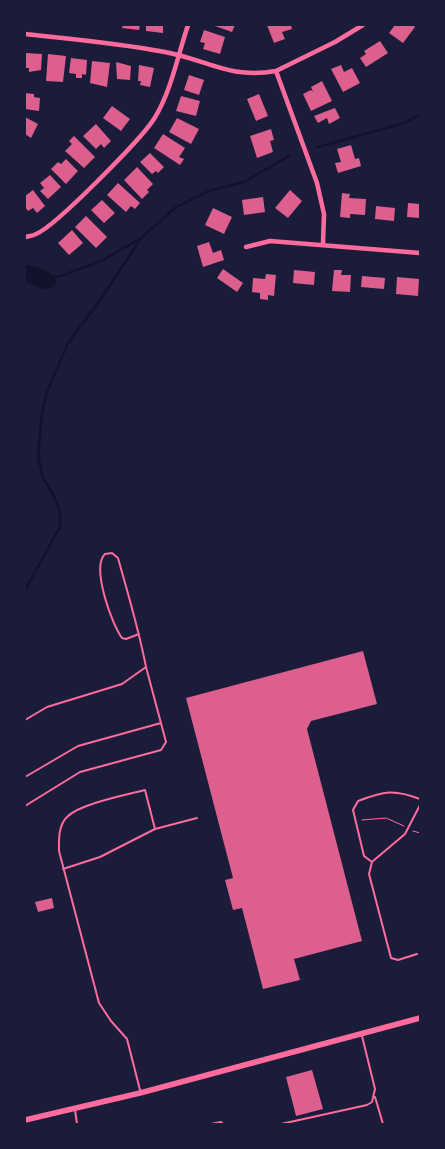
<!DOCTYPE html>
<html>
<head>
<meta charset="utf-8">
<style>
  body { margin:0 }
  #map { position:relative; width:445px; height:1149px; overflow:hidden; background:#1b1b3a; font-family:Figtree,sans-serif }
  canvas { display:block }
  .frame { position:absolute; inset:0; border:26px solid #1b1b3a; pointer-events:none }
</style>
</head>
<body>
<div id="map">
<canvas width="445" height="1149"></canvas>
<div class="frame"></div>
</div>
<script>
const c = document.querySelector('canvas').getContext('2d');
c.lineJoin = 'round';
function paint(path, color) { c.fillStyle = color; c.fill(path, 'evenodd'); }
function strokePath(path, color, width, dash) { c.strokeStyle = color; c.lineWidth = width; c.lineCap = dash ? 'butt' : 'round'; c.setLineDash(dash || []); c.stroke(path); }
paint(new Path2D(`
  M 25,265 C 36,266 50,270 56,280 L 56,286 L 45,290 L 25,282 Z`), '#12122b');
strokePath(new Path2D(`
  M 318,147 L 404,123 L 420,115
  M 53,277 L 64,275 L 103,260 L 141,238 L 176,207 L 209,191 L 244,182 L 289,156
  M 25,590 L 60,527 L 60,513 L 54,496 L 43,478 L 38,456 L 42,413 L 47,392 L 68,343 L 101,299 L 141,238`), '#12122b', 2.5);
paint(new Path2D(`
  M 123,25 L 140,25 L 139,30 L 122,28 Z
  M 146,25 L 163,25 L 163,33 L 146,31 Z
  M 212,25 L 235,25 L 232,32 Z
  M 267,25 L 291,25 L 292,29 L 282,32 L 285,39 L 274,43 Z
  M 395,25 L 413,25 L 415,27 L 403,43 L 389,33 Z
  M 204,30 L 225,37 L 220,54 L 203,49 L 205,43 L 200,42 Z
  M 380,41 L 388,53 L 366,67 L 360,58 L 366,54 L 364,51 Z
  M 26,53 L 42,54 L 41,70 L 29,72 L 29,68 L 25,68 Z
  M 48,54 L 66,56 L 63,82 L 46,81 Z
  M 71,58 L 87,60 L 86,75 L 82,74 L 82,78 L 76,78 L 76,74 L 69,73 Z
  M 92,61 L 110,63 L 107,87 L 90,83 Z
  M 116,62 L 131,66 L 130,80 L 117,79 Z
  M 139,65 L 154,68 L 150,87 L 140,85 L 141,81 L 138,81 Z
  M 341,65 L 344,72 L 352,68 L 360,83 L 343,92 L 331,69 Z
  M 189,75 L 204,80 L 199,95 L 184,90 Z
  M 322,81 L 332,101 L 311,111 L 303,94 L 311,90 L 313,92 L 311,87 Z
  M 25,93 L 34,94 L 34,97 L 40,98 L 39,111 L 25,109 Z
  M 259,94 L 268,116 L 256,121 L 247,99 Z
  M 181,96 L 200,101 L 196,116 L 176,111 Z
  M 112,106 L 130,119 L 121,131 L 103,118 Z
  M 335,108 L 340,118 L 329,124 L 327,118 L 318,123 L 314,116 Z
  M 25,117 L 38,124 L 31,138 L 25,134 Z
  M 177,118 L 199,129 L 191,144 L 169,132 Z
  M 96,124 L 111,141 L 104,148 L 101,144 L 96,149 L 83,136 Z
  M 271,129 L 274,140 L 270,141 L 273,152 L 257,158 L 250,136 Z
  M 163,134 L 185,148 L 179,157 L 184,159 L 180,165 L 154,148 Z
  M 74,136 L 95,157 L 84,168 L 65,151 L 72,144 L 69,141 Z
  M 351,145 L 355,159 L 359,158 L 361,166 L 338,173 L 335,163 L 341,162 L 337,149 Z
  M 150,153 L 164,167 L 158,173 L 156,171 L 152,174 L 140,162 Z
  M 66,159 L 78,171 L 66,184 L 51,169 L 58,162 L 61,164 Z
  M 137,167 L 153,184 L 147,190 L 149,192 L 142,199 L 124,180 Z
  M 50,175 L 61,187 L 48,199 L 40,191 L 44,188 L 40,183 Z
  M 118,183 L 140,203 L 135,209 L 131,206 L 126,212 L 107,195 Z
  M 33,190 L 45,206 L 37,213 L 33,208 L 28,211 L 25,207 L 25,196 Z
  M 290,190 L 302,201 L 288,218 L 275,208 Z
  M 342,193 L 350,194 L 349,198 L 366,199 L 365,215 L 350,214 L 350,218 L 340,217 Z
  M 263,197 L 265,212 L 244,215 L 242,200 Z
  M 102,200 L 115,213 L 104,223 L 91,210 Z
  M 408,203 L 420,204 L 420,218 L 407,217 Z
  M 376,206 L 395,208 L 394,221 L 375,219 Z
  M 213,208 L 232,217 L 224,234 L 205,225 Z
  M 86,216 L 107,237 L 96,248 L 75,227 Z
  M 72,230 L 83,243 L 69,255 L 58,243 Z
  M 209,242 L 213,253 L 221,250 L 224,260 L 203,267 L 197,246 Z
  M 223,269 L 243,283 L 237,292 L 217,278 Z
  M 294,270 L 315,272 L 314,285 L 293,283 Z
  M 334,270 L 342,270 L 341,275 L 351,275 L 350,292 L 332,291 Z
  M 266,274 L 276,275 L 274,296 L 268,295 L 268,300 L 260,299 L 260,293 L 252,292 L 253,278 L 265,279 Z
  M 362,276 L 385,278 L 384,289 L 361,287 Z
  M 397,277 L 419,279 L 418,296 L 396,294 Z
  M 363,651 L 377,704 L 311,721 L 307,729 L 362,941 L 294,959 L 300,980 L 263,989 L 242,908 L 233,910 L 225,880 L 233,878 L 186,698 Z
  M 52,898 L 54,908 L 38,912 L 35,902 Z
  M 312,1070 L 323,1109 L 296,1116 L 286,1077 Z`), '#dd5f8e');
strokePath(new Path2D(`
  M 362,820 L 386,818 L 404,826
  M 413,831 L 420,833`), '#ff6b9d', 1);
strokePath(new Path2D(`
  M 139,634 L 126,639 L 122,638 C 112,625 91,567 105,554 L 112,553 L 118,558 C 128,594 139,630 146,667
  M 25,720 L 47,707 L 122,684 L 146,667 L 166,742 L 161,750 L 80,772 L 25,806
  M 25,777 L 78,746 L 161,723
  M 373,861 L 405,834 L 420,805
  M 63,869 L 100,857 L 155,829 L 197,818
  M 417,954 L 398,960 L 391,958 L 369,874 L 372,862 L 364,856 L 353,810 L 358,801 C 384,791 394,789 420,799
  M 140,1090 L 127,1039 L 111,1021 L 99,1003 L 59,851 C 59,840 58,826 67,817 C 79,804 126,795 145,790 L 155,829
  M 375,1097 L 383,1124
  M 75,1110 L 77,1124
  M 211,1124 L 221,1122 L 223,1124
  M 281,1124 L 367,1105 L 372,1102 L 375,1089 L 362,1036`), '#ff6b9d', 2);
strokePath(new Path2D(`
  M 25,34 C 72,39 119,43 165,52 C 208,60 228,79 276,71 L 335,42 L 363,25
  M 276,71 L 317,183 L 324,214 L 323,244
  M 25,237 C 29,236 33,236 36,234 C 56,226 141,139 154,119 C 171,92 178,55 188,25
  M 246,247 L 270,241 L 420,253`), '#ff6b9d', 4.5);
strokePath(new Path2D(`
  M 25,1120 L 140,1093 L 420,1018`), '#ff6b9d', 5.5);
</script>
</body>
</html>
